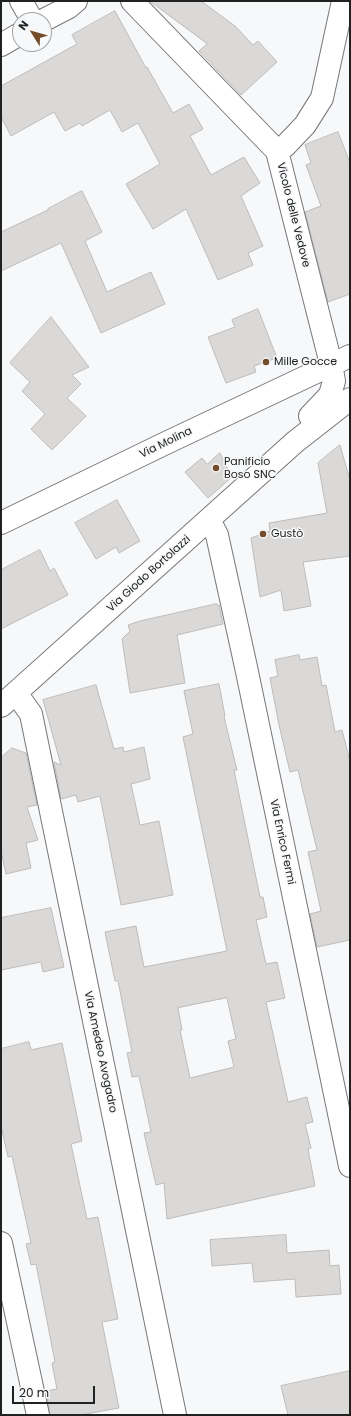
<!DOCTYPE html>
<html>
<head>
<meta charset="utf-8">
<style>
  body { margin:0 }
  #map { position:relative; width:351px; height:1416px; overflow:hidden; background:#f7f8fa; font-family:Poppins,sans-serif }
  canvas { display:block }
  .frame { position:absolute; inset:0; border:2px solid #202121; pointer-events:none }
  .north { position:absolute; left:12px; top:12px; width:40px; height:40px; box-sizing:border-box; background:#f7f8fa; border:1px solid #a1a2a3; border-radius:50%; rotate:307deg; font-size:11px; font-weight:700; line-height:16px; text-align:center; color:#202121 }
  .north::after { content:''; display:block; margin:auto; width:14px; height:18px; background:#734c29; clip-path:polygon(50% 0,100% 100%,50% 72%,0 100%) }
  .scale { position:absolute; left:12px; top:1386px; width:83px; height:18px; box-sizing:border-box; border:2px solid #202121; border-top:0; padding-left:5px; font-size:12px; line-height:14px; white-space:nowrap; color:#202121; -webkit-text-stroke:3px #f7f8fa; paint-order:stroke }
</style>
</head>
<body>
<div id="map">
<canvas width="351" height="1416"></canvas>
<div class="frame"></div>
<div class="north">N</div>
<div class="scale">20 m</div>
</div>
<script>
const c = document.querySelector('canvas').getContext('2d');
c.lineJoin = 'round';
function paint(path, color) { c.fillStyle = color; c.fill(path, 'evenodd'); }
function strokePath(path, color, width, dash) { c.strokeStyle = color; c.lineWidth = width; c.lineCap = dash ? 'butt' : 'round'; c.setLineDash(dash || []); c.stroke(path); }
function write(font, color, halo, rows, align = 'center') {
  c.font = font + ' Poppins,sans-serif'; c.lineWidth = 3; c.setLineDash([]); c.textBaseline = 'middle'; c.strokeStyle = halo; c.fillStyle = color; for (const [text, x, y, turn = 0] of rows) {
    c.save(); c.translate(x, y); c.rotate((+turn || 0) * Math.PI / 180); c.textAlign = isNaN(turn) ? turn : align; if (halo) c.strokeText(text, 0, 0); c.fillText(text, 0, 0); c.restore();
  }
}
const building = new Path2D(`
  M 150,1 L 201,1 L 235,26 L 253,45 L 258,41 L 277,62 L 241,95 L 199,51 L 207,44 Z
  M 115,11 L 146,68 L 147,67 L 173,113 L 189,104 L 203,129 L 190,136 L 211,175 L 244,157 L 260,183 L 241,196 L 263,246 L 248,253 L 253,265 L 218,280 L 186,209 L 153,229 L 126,184 L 160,164 L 138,123 L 122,132 L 110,110 L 82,126 L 80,123 L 65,131 L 54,112 L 11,136 L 1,117 L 1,86 L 77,44 L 72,35 Z
  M 338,132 L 350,163 L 350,294 L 328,302 L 305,212 L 321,206 L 306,165 L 311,163 L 305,145 Z
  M 82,191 L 102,232 L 85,241 L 107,292 L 151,272 L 165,304 L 101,333 L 61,243 L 1,271 L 1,232 L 48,210 L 48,209 Z
  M 258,309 L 277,358 L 254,366 L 256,372 L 226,383 L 208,337 L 235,327 L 232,320 Z
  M 51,317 L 89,367 L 72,375 L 81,384 L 67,398 L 86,416 L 52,450 L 31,429 L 45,414 L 22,391 L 30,382 L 10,363 Z
  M 340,445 L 350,480 L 350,556 L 303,562 L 311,606 L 284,611 L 281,590 L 260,597 L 251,538 L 270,531 L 269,523 L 327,513 L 318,463 Z
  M 220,453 L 232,477 L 208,498 L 185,472 L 202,458 L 207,464 Z
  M 117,500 L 140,541 L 119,553 L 116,547 L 96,559 L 75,523 Z
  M 40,550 L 50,571 L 54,568 L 68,595 L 1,629 L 1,570 Z
  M 217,604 L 218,606 L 219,605 L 223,624 L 177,635 L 185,683 L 130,693 L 122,639 L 130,631 L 128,625 L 140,621 Z
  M 299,655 L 300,660 L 317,657 L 322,686 L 326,685 L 335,732 L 342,730 L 350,761 L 350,940 L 317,947 L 310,914 L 321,911 L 308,852 L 317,850 L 298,770 L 290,772 L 279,725 L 270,678 L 278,676 L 275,660 Z
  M 219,684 L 225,716 L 224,717 L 237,770 L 234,770 L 260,897 L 263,897 L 267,917 L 256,920 L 266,964 L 277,962 L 285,998 L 266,1002 L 288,1102 L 307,1097 L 313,1122 L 305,1124 L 311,1148 L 308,1149 L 315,1186 L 167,1219 L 164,1183 L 156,1185 L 144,1133 L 151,1132 L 139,1076 L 132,1077 L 127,1053 L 132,1052 L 118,981 L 115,981 L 105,932 L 136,926 L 144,967 L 227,951 L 183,737 L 193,734 L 184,691 ZM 227,998 L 236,1039 L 228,1041 L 234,1067 L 190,1078 L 180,1030 L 182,1030 L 178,1008 Z
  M 96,685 L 114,749 L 123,747 L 124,752 L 144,747 L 150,779 L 131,784 L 140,825 L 159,821 L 173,895 L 121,905 L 100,796 L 78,802 L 76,795 L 61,799 L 54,762 L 61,765 L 43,700 Z
  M 12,748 L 26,753 L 37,805 L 27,807 L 38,840 L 26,843 L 31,868 L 6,874 L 1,851 L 1,758 Z
  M 51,908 L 64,967 L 43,972 L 41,962 L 1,970 L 1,918 Z
  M 29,1042 L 31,1050 L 62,1043 L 82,1141 L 71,1144 L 87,1219 L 98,1217 L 118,1319 L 102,1322 L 119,1408 L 80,1415 L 50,1415 L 46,1391 L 57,1389 L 52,1363 L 55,1362 L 36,1264 L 31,1265 L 26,1244 L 31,1243 L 12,1156 L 8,1157 L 1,1126 L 1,1049 Z
  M 286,1235 L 287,1253 L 329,1250 L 330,1266 L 339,1265 L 341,1294 L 296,1297 L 295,1279 L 254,1282 L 252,1263 L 212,1266 L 210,1240 Z
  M 350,1371 L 350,1415 L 288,1415 L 281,1386 Z`);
paint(building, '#dbd9d7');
strokePath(building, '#bebcba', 1);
const minor = new Path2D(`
  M 21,1 L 32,20
  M 132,1 L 277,151 L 331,364
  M 44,20 L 69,7 L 76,1
  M 1,45 L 20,34
  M 277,151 L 285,146 L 305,125 L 322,98 L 343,1
  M 209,520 L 217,535 L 246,667 L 350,1166
  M 16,693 L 31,714 L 175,1415
  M 1,1243 L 38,1415`);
const tertiary = new Path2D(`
  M 310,416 L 330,395 L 334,381 L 331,364
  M 1,523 L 166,443 L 350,356
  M 1,706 L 295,442 L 350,399`);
strokePath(minor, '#777779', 24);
strokePath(tertiary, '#777779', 24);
strokePath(minor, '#fff', 22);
strokePath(tertiary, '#fff', 22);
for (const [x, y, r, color] of [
  [266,362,4,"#734c29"],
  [216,468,4,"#734c29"],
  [263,534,4,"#734c29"]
]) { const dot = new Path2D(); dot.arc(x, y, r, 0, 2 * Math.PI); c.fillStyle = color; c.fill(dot); strokePath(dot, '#f7f8fa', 1.5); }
write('11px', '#202121', '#f7f8fa', [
  ["Vicolo delle Vedove",293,215,76],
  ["Via Molina",166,443,-26],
  ["Via Giodo Bortolazzi",149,574,-42],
  ["Via Enrico Fermi",282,842,78],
  ["Via Amedeo Avogadro",100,1052,78]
]);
write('11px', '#202121', '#f7f8fa', [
  ["Mille Gocce",274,362],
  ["Panificio",224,462],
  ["Boso SNC",224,475],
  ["Gustò",271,534]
], 'left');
</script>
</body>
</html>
